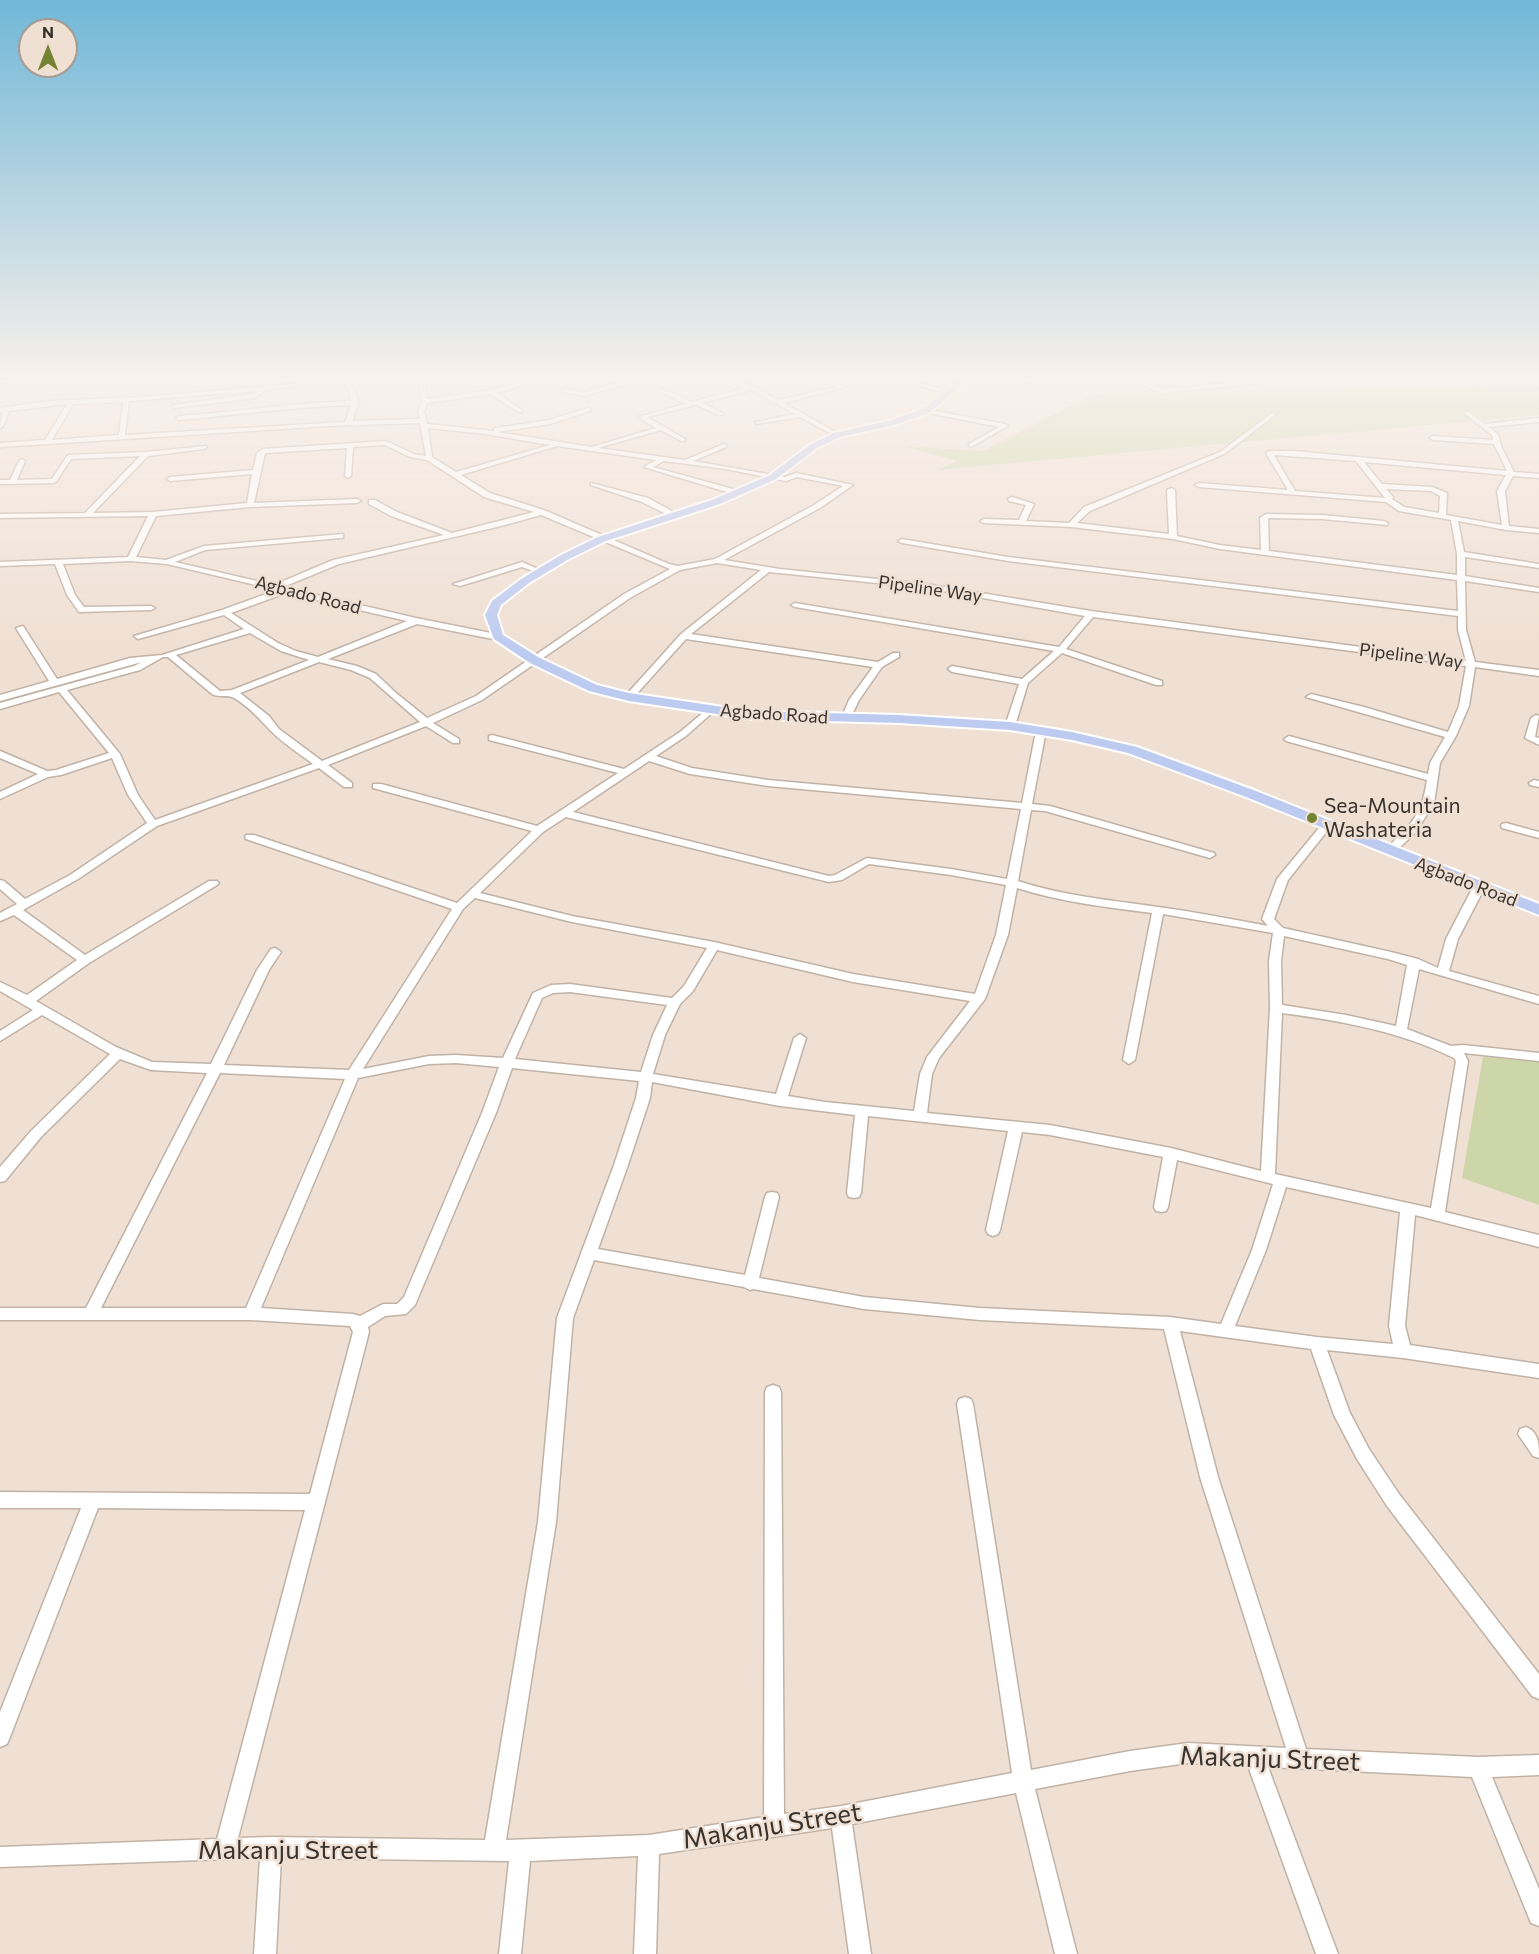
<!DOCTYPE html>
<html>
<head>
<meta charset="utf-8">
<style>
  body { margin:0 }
  #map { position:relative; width:1539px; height:1954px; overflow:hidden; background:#f0e0d4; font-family:Commissioner,sans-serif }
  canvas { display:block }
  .north { position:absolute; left:18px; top:18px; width:60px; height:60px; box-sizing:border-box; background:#f0e0d4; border:2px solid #a69a91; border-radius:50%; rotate:0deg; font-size:16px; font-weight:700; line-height:24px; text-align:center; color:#38322d }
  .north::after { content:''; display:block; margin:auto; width:21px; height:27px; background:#748331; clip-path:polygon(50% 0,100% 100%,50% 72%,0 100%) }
</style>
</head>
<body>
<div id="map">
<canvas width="1539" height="1954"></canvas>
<div class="north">N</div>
</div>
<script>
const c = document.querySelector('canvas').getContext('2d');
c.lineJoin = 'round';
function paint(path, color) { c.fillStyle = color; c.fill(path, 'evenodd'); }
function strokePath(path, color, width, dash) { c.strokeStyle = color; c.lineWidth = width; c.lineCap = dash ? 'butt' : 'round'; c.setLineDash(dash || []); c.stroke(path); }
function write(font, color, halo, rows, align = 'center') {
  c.font = font + ' Commissioner,sans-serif'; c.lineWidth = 5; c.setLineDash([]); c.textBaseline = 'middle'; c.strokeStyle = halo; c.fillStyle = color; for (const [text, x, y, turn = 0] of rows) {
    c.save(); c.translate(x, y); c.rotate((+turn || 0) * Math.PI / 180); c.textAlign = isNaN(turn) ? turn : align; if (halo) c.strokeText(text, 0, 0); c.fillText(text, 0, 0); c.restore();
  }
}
paint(new Path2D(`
  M 1539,386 L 1539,415 L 938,470 L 957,461 L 903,446 L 983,451 L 1094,394 Z
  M 1483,1057 L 1539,1060 L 1539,1205 L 1462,1178 Z`), '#cdd6a9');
const minor = new Path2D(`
  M 99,375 L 149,375 L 0,383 L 0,379 Z
  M 260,375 L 266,375 L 267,386 L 294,384 L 297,386 L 265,390 L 255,398 L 175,408 L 173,407 L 173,405 L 253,394 L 257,391 L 129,401 L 125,435 L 345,422 L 351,405 C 293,407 237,415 179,420 L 176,418 L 179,416 C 237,412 294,403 351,401 L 350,393 L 338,375 L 344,375 L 356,393 L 359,403 L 352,421 L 420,419 L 418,411 L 422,401 L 417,375 L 423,375 L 428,399 L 492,390 L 546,375 L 556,375 L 497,393 L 522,410 L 522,412 L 518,412 L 491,394 L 427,403 L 424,411 L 427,424 L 494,431 L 494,429 L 496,428 L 549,420 L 588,408 L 591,410 L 590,411 L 550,424 L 497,432 L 592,447 L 656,428 L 638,417 L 685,404 L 660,391 L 660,389 L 664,389 L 691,402 L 746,388 L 709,375 C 734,375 758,388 779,400 L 836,387 L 816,375 L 824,375 L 845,387 L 784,403 L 839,434 L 839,436 L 835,436 L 800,417 L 756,424 L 756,422 L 795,414 L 752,390 L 702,403 L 723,413 L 723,415 L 719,415 L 696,405 L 647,417 L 685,439 L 685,441 L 681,441 L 661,430 L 598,448 L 685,460 L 724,444 L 727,446 L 726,447 L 693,461 L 785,477 L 796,473 L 853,485 L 820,508 L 724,560 L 780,569 L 926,584 L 1091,611 L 1466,661 L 1458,630 L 1458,616 L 1008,561 L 902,543 L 898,541 L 902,539 L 1008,557 L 1458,611 L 1457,580 L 1220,549 L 1173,539 L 1071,527 L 984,523 L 980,521 L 984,519 L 1019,520 L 1026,505 L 1009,501 L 1008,499 L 1012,497 L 1034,504 L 1026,521 L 1069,523 L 1084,507 L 1220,452 L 1272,413 L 1275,415 L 1274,416 L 1224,454 L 1090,511 L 1077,523 L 1169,534 L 1167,490 L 1171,488 L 1175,490 L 1177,536 L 1220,545 L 1261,550 L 1260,518 L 1266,514 L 1322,515 L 1384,521 L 1388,523 L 1387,525 L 1322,519 L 1268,518 L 1269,551 L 1457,575 L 1457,554 L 1451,520 L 1399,511 L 1386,502 L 1199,487 L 1195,485 L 1199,483 L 1288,490 L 1266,453 L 1269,451 L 1294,451 L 1507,471 L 1494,444 L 1433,440 L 1430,438 L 1433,436 L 1493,440 L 1492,435 L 1465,414 L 1464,413 L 1467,411 L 1485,424 L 1539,418 L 1539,422 L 1489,427 L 1498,434 L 1502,448 L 1514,472 L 1539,474 L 1539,478 L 1513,476 L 1505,491 L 1509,526 L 1539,529 L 1539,533 L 1506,530 L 1458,521 L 1464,552 L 1539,564 L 1539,568 L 1465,557 L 1465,576 L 1539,588 L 1539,592 L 1465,581 L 1466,630 L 1475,662 L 1539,670 L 1539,676 L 1475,667 L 1469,706 L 1456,736 L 1440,763 L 1434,803 L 1416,832 L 1394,853 L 1386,853 L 1385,851 C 1409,823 1421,821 1427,780 L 1286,741 L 1284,739 L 1289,736 L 1428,774 L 1430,763 L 1445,737 L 1306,697 L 1311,694 L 1364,707 L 1448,732 L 1459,706 L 1466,666 L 1093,617 L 1066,649 L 1162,681 L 1162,685 L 1156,685 L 1062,653 L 1028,683 L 1015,726 L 1010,729 L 1005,726 L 1019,684 L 952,672 L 948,669 L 952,666 L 1022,679 L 1054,651 L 795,607 L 791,605 L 795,603 L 1059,647 L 1085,616 L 926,588 L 769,572 L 691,634 L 878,662 L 893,653 L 899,653 L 899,657 L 882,667 L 859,700 L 849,721 L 846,722 L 841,719 L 849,700 L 873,667 L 686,639 L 632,699 L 626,699 L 626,695 L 681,634 L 761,570 L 717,563 L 680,570 L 630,598 L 482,700 L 433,723 L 459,739 L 459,743 L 453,743 L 426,726 L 328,765 L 352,783 L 352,787 L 344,787 L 319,768 L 157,826 L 78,879 L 23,910 L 85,955 L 209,881 L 217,881 L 219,883 L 217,885 L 89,963 L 36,1001 L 116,1047 L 152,1062 L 211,1064 L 257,970 L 271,949 L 275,948 L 281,952 L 269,970 L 224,1065 L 349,1070 L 452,909 L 246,839 L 245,837 L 246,835 L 254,835 L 457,903 L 532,831 L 373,788 L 373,784 L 381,784 L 537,826 L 618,773 L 489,740 L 489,736 L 492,735 L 624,769 L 680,732 L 710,707 L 715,710 L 713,712 L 686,736 L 656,756 L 692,768 L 768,780 L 1022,803 L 1036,731 L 1041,728 L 1046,731 L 1032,804 L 1050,806 L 1214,853 L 1215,855 L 1210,858 L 1045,811 L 1031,810 L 1018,881 C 1064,896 1110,900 1158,907 C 1195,912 1231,919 1268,926 L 1262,919 L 1277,879 L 1323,823 L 1327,822 L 1332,825 L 1288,880 L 1274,919 L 1283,928 L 1391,952 L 1418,959 L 1438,968 L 1446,939 L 1473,887 L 1479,884 L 1483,885 L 1485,887 L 1458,939 L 1449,971 L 1539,996 L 1539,1004 L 1419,969 L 1407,1029 L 1451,1046 L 1463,1045 L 1539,1053 L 1539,1061 L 1464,1053 L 1468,1061 L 1445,1212 L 1539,1235 L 1539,1247 L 1415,1215 L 1405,1326 L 1410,1345 L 1539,1364 L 1539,1378 L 1403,1358 L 1327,1350 L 1350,1413 L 1369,1449 L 1399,1494 L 1539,1674 L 1539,1699 L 1532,1696 L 1387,1506 L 1357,1459 L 1334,1415 L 1311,1349 L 1180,1331 L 1218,1477 L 1306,1749 L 1478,1757 L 1539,1755 L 1539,1775 L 1492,1777 L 1539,1889 L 1539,1926 L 1531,1923 L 1472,1777 L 1268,1767 L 1338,1954 L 1316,1954 L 1248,1766 L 1188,1763 L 1130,1771 L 1035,1789 L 1077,1954 L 1055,1954 L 1016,1793 L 852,1824 L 871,1954 L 849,1954 L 832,1828 L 659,1854 L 656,1954 L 634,1954 L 638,1856 L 530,1861 L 521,1954 L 499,1954 L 509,1861 L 281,1858 L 276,1954 L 254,1954 L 260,1858 L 0,1867 L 0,1847 L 217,1839 L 305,1510 L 98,1508 L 10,1737 L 7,1744 L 0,1747 L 0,1712 L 81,1508 L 0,1508 L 0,1492 L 310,1494 L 353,1332 L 350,1326 L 251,1320 L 0,1320 L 0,1308 L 86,1308 L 207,1073 L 151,1070 L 120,1059 L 41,1137 L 5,1181 L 0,1182 L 0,1167 L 31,1131 L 110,1054 L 42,1015 L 0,1041 L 0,1031 L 33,1010 L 0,991 L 0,982 L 27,995 L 77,960 L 14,915 L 0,921 L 0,913 L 17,904 L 0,889 L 0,880 L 4,881 L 25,899 L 70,875 L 147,823 L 128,795 L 112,758 L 61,775 L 48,777 L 0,799 L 0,792 L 38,774 L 0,758 L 0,751 L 47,771 L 56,770 L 109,753 L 59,692 L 0,709 L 0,703 L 134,666 L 142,662 L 0,701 L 0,695 L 49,681 L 16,628 L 23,626 L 57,679 L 130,658 L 162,655 L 244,629 L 224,615 L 138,639 L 134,636 L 222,610 L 277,590 L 167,564 L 131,561 L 63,564 L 75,595 L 84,607 L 151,606 L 155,608 L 151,610 L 79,612 L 67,595 L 55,564 L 0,566 L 0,562 L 128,557 L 148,516 L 0,518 L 0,514 L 85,513 L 140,456 L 71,459 L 56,482 L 54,483 L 0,484 L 0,480 L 10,480 L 19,461 L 22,459 L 25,461 L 17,480 L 52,479 L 67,456 L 69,455 L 146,452 L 206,446 L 207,447 L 204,449 L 148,456 L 93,513 L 153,512 L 247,503 L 252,474 L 170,481 L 167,479 L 170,477 L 253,470 L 257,453 L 263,449 L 386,441 L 414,454 L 426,456 L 420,423 L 329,426 L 0,447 L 0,443 L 45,440 L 67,404 L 9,411 L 3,426 L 0,428 L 2,412 L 0,412 L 0,408 L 50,401 L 140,397 L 261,387 ZM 123,402 L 119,435 L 52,440 L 73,404 ZM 428,428 L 486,434 L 550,445 L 456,472 L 432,457 ZM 385,445 L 410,457 L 427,460 L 484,497 L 534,512 L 452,533 L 397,512 L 375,500 L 369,500 L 369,504 L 391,516 L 444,535 L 333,560 L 274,585 L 175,562 L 205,550 L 340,538 L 343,538 L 343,534 L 204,546 L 166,560 L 136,557 L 156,516 L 250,507 L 357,503 L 361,501 L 357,499 L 254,503 L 265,453 L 347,448 L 345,476 L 348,478 L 351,476 L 353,447 ZM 557,446 L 656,460 L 644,467 L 737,495 L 741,493 L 740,491 L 653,467 L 664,461 L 726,469 L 786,481 L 797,477 L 843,486 L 814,505 L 715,559 L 678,566 L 669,564 L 544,510 L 490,493 L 461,475 ZM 1274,455 L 1356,461 L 1385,498 L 1295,491 ZM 1364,462 L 1506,475 L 1497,491 L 1502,525 L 1446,515 L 1447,493 L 1432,487 L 1382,484 ZM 1386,489 L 1431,491 L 1440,496 L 1439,513 L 1404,507 L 1392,499 L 1393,497 ZM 541,515 L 670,569 L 624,594 L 476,696 L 427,718 L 396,693 L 376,674 L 357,666 L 328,659 L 417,624 L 498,640 L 501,639 L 501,635 L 416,618 L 283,587 L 339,564 L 501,526 ZM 286,593 L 407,621 L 318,657 L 296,651 L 278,643 L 231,613 ZM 250,633 L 281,651 L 309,660 L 232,690 L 220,691 L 176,655 ZM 163,657 L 168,657 L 212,694 C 219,698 227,694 234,698 C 250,707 260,720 272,732 C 284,744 300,754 313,764 L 155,820 L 138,795 L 120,754 L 67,690 L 140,670 ZM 319,662 L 351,670 L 370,678 L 420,722 L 322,761 L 279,729 L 269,716 L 240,693 ZM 649,761 L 690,774 L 768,786 L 1021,809 L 1007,879 L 951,869 L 867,858 L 835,875 L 829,876 L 573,812 ZM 566,817 L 829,882 L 842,880 L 869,864 L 951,875 L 1006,885 L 996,935 L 975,994 L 853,974 L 714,942 L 572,916 L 480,893 L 543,832 ZM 1017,888 C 1061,902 1106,907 1152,913 L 1123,1060 L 1129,1064 L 1135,1060 L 1163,914 L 1273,933 L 1269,961 L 1270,1008 L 1261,1171 L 1171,1148 L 1050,1125 L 927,1113 L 932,1074 L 939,1058 L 985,999 L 1008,935 ZM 475,898 L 572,922 L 707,948 L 684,986 L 672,998 L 570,984 L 551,985 L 533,993 L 503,1058 L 456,1055 L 429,1056 L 363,1069 L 463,909 ZM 1284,936 L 1388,959 L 1407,965 L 1396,1026 L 1346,1015 L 1282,1005 L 1281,961 ZM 717,950 L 853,982 L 970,1001 L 927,1057 L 920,1074 L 914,1111 L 825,1102 L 788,1096 L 806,1038 L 800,1034 L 794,1038 L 776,1094 L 653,1074 L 665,1035 L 680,1004 L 693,991 ZM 570,992 L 667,1005 L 653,1035 L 641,1072 L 515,1059 L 542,998 L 553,993 ZM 1282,1013 C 1342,1021 1399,1031 1454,1058 L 1456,1061 L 1431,1208 L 1275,1174 ZM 456,1063 L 499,1067 L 482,1113 L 404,1297 L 397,1304 L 383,1304 L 360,1316 L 353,1314 L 261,1308 L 358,1078 L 429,1064 ZM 512,1068 L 639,1081 L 636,1098 L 614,1165 L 557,1318 L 538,1522 L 485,1840 L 271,1837 L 238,1838 L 369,1332 L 368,1327 L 385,1316 L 406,1314 L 415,1305 L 496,1113 ZM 220,1073 L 345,1079 L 246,1308 L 101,1308 ZM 652,1082 L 780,1106 L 855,1115 L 847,1193 L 849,1197 L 854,1198 L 859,1197 L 861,1193 L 868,1116 L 1008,1131 L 986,1230 L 988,1234 L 993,1236 L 998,1234 L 1000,1230 L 1022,1132 L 1050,1135 L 1163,1157 L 1154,1207 L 1156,1211 L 1161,1212 L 1166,1211 L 1168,1207 L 1177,1160 L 1273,1184 L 1252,1250 L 1221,1324 L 1170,1317 L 980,1308 L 864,1297 L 759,1278 L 779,1197 L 777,1193 L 772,1192 L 767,1193 L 765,1197 L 745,1275 L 598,1249 L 628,1165 L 650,1098 ZM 1286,1187 L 1400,1212 L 1389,1326 L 1393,1344 L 1317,1337 L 1235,1326 L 1266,1250 ZM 594,1260 L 744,1287 L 750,1290 L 753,1289 L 864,1309 L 980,1320 L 1164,1329 L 1200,1477 L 1286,1748 L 1188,1743 L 1130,1751 L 1031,1770 L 973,1404 L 971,1399 L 965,1397 L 959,1399 L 957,1404 L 1012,1773 L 841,1806 L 784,1814 L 781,1392 L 779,1387 L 773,1385 L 767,1387 L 765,1392 L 764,1817 L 649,1835 L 506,1840 L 556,1522 L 573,1318 Z
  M 648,375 L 658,375 L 584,396 L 561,391 L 564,389 L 584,392 Z
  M 875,375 L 886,375 L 954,392 L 951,394 Z
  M 967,375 L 989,375 L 1049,381 L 1056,380 L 1059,375 L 1065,375 L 1060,382 L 1049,385 Z
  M 1121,375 L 1129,375 L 1161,389 L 1319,375 L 1344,375 L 1160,393 Z
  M 926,409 L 1005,424 L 1008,426 L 971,447 L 969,446 L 969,444 L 999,427 L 924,412 L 923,411 Z
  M 591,483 L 648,498 L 681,516 L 674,518 L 642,502 L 591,485 Z
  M 522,562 L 545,572 L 541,574 L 522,567 L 460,586 L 453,584 Z
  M 1536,715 L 1539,716 L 1535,737 L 1539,738 L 1539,745 L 1525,738 L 1531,718 Z
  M 1534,780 L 1539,781 L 1539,787 L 1530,785 L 1529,783 Z
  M 1506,823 L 1539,832 L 1539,838 L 1502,828 L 1501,826 L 1502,824 Z
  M 1526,1427 C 1539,1432 1539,1445 1539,1458 L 1533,1456 L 1518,1434 L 1520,1429 Z`);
const major = new Path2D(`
  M 965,375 L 974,375 L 929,413 L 894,425 L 840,437 L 817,448 L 776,479 L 720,504 L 606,541 L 569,559 L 529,583 L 501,605 L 497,615 L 503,635 L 538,657 L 597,685 L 629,693 L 750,711 L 899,715 L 1010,722 L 1072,732 L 1137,747 L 1256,791 L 1539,904 L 1539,915 L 1246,797 L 1128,753 L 1072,740 L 1010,730 L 899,723 L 750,719 L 629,701 L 589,691 L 530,663 L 494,639 L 485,615 L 492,601 L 521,579 L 561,555 L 598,537 L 712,500 L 770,475 L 811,444 L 834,433 L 889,421 L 923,409 Z`);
strokePath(minor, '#c1b2a6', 3);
strokePath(major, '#fff', 4);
paint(minor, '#fff');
paint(major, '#becbf1');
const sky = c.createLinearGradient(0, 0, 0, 649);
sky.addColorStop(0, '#71b7d7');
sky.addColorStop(0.58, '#f8f1ec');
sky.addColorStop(1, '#f8f1ec00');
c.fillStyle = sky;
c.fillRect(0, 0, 1539, 649);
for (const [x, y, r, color] of [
  [1312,818,6,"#748331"]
]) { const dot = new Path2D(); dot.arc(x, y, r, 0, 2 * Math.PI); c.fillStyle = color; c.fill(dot); strokePath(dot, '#f0e0d4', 2); }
write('18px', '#38322d', '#f0e0d4', [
  ["Pipeline Way",930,589,8],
  ["Agbado Road",308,595,14],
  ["Pipeline Way",1411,656,7],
  ["Agbado Road",774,714,4],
  ["Agbado Road",1466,882,21]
]);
write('21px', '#38322d', '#f0e0d4', [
  ["Sea-Mountain",1324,806],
  ["Washateria",1324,830]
], 'left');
write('26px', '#38322d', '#f0e0d4', [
  ["Makanju Street",1270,1759,2],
  ["Makanju Street",772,1826,-9],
  ["Makanju Street",288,1850]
]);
</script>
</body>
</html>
